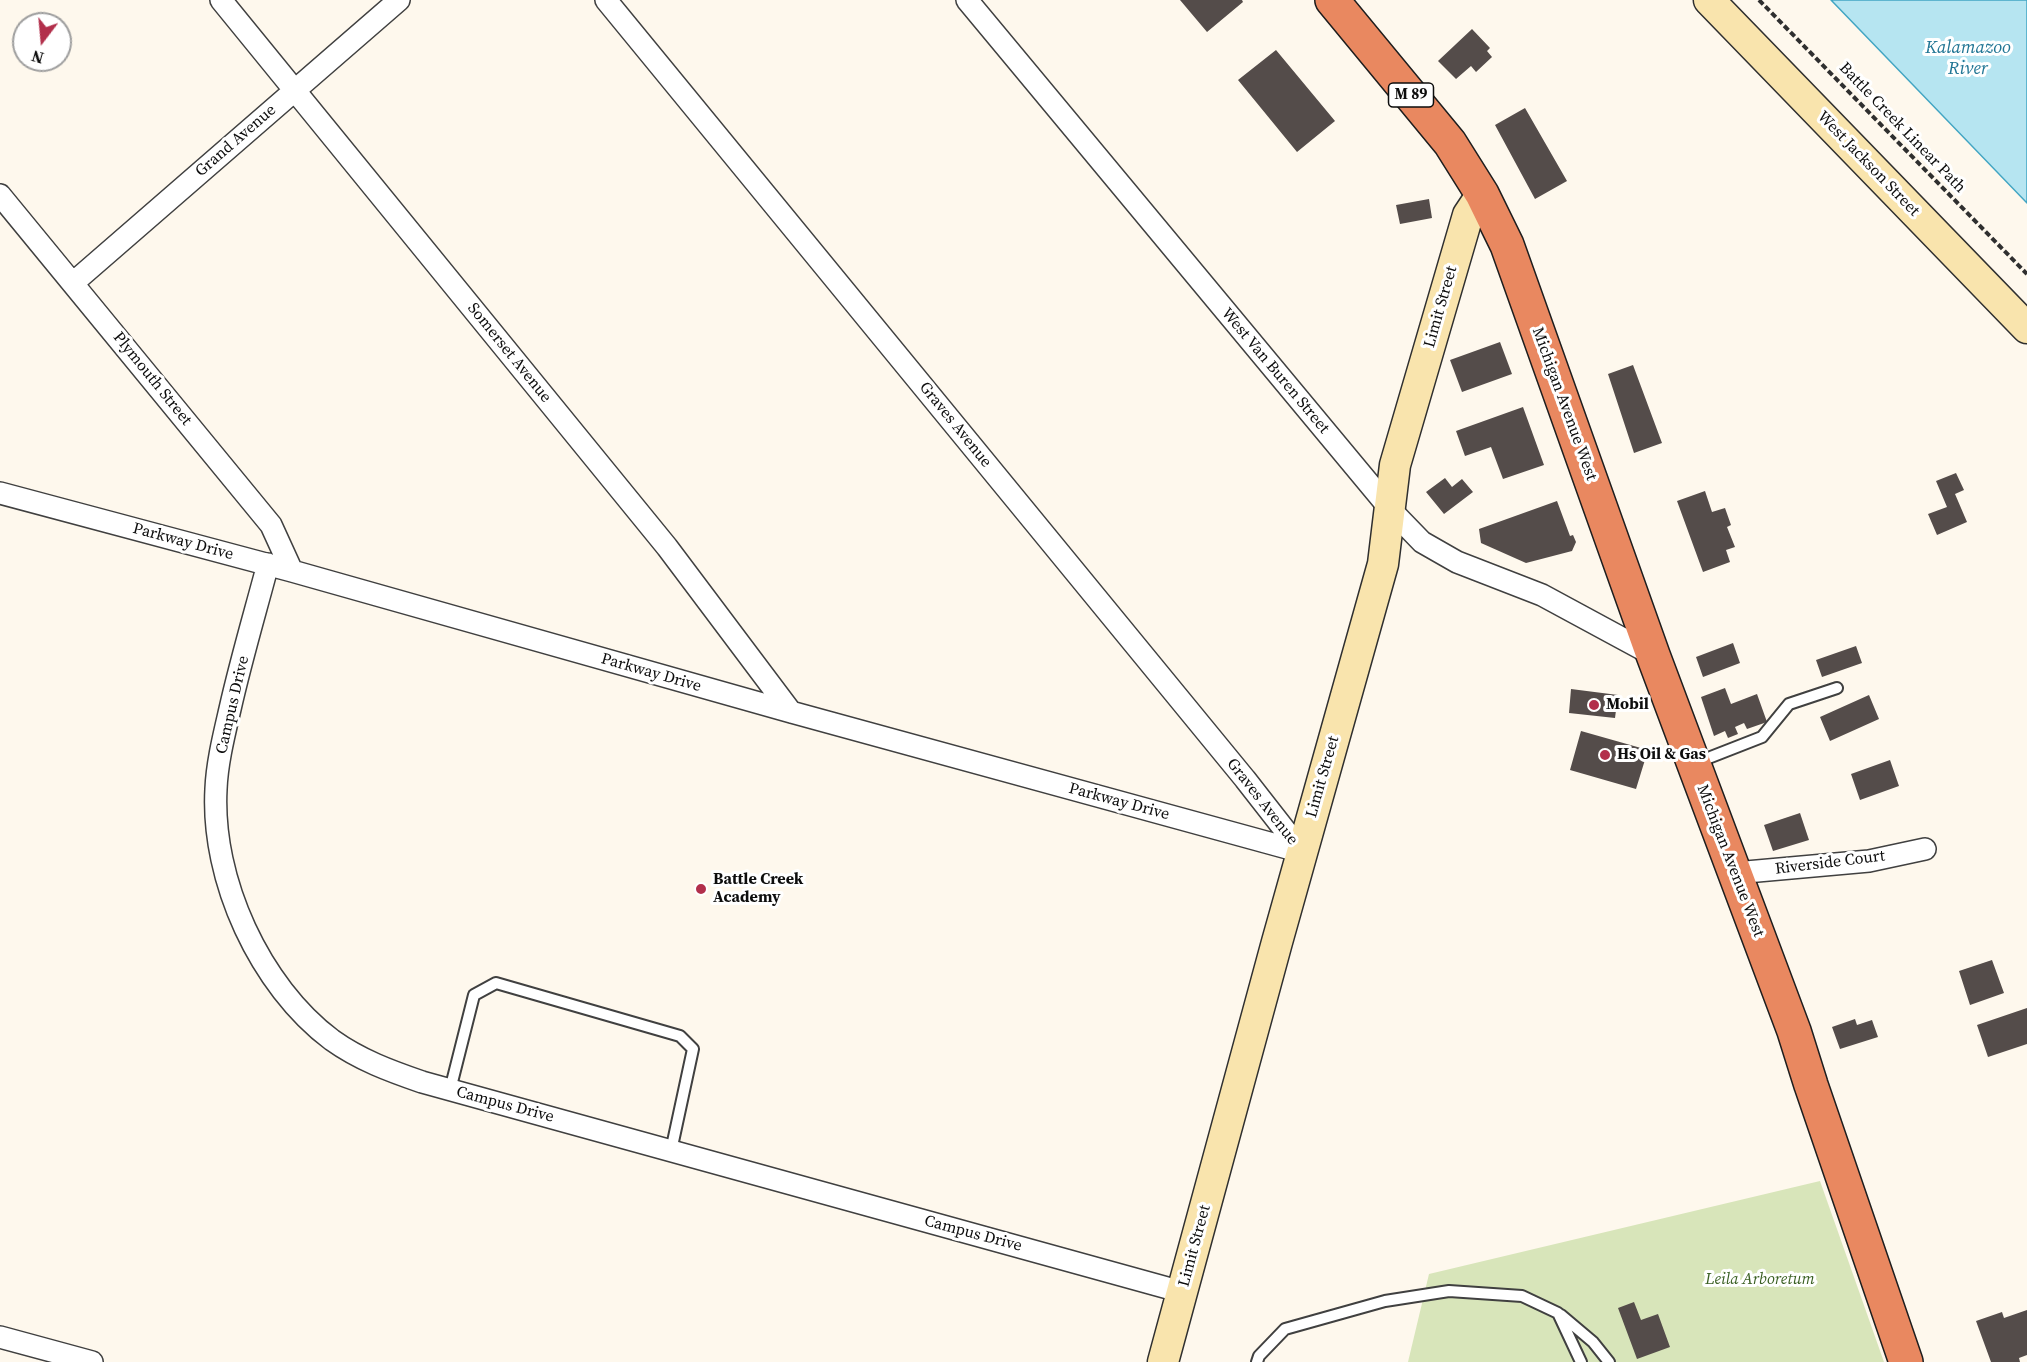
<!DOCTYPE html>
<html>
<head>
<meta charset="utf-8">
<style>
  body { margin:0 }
  #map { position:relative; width:2027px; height:1362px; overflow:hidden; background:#fef8ed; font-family:"Source Serif 4",serif }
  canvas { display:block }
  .north { position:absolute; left:12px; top:12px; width:60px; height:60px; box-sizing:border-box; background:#fff; border:2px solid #9e9e9e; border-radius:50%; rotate:196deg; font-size:16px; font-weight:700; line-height:24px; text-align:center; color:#0d0d0d }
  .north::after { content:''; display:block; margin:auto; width:21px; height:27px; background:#b22f4b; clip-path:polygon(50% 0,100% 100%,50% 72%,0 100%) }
</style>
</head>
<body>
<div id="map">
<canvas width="2027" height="1362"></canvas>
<div class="north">N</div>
</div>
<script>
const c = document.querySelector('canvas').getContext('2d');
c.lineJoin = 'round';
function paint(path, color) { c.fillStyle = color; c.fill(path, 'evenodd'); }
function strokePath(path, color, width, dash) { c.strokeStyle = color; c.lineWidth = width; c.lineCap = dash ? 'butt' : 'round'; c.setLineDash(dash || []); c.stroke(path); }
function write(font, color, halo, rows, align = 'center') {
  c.font = font + ' "Source Serif 4",serif'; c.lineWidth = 6; c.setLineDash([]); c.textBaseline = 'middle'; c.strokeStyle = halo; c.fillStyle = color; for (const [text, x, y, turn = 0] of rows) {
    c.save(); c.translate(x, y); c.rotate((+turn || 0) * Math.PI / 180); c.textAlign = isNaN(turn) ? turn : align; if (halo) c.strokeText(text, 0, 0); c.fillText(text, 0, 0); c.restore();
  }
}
paint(new Path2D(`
  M 1820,1181 L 1884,1362 L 1408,1362 L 1429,1274 Z`), '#d8e5ba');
const water = new Path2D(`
  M 1831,0 L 2027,0 L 2027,203 Z`);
paint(water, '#b6e5f1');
strokePath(water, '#42a5c3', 1.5);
paint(new Path2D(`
  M 1180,0 L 1242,0 L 1243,2 L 1207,32 Z
  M 1472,29 L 1490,48 L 1487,51 L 1492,57 L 1476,72 L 1471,66 L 1456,79 L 1438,61 Z
  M 1276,50 L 1335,121 L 1297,152 L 1238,80 Z
  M 1525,108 L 1567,181 L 1535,199 L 1495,125 Z
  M 1429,199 L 1432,218 L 1400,224 L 1396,205 Z
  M 1500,342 L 1512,374 L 1462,392 L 1450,360 Z
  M 1633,365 L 1662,443 L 1634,453 L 1608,374 Z
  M 1523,407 L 1544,465 L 1503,479 L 1491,447 L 1465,456 L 1456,431 Z
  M 1956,473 L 1964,490 L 1955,494 L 1967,522 L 1937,535 L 1928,514 L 1947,507 L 1936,481 Z
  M 1445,478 L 1452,487 L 1462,479 L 1473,492 L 1444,514 L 1426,492 Z
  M 1705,491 L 1712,512 L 1725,508 L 1731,525 L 1727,527 L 1735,547 L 1726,550 L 1730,562 L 1703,572 L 1677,501 Z
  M 1557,501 L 1570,536 L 1573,535 L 1576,542 L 1572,551 L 1526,563 L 1481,543 L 1479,529 Z
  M 1733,643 L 1740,663 L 1703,677 L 1696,657 Z
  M 1856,646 L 1862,663 L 1822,677 L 1816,660 Z
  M 1725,688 L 1731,704 L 1757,694 L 1767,722 L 1747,729 L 1744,723 L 1735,727 L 1738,734 L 1728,738 L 1725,731 L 1714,736 L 1701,697 Z
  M 1571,689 L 1618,695 L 1615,718 L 1569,713 Z
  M 1869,695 L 1879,719 L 1830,741 L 1820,717 Z
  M 1581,731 L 1648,750 L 1636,789 L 1570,770 Z
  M 1890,760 L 1899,786 L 1860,800 L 1851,774 Z
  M 1800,813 L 1809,840 L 1773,851 L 1764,825 Z
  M 1992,960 L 2004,993 L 1970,1005 L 1959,971 Z
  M 2027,1008 L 2027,1044 L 1988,1057 L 1977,1025 Z
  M 1855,1019 L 1857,1025 L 1872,1020 L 1878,1037 L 1840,1049 L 1832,1027 Z
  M 1634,1302 L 1641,1320 L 1658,1314 L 1670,1347 L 1637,1359 L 1618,1308 Z
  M 2027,1310 L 2027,1355 L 2019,1358 L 2020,1362 L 1991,1362 L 1976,1321 L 2002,1312 L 2004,1318 Z`), '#544c4a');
const lane = new Path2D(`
  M 1698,762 L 1762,737 L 1789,704 L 1837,688
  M 450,1090 L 474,995 L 496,983 L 680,1036 L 693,1049 L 671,1151
  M 1561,1315 L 1593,1342 L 1609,1362
  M 1257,1362 L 1259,1356 L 1285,1329 L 1385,1301 L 1449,1291 L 1522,1296 L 1558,1313 L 1581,1362`);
const street = new Path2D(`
  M 221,0 L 667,547 L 791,712
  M 606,0 L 1245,779 L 1302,852
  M 967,0 L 1391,510 L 1422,542 L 1457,562 L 1542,595 L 1653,655
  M 0,195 L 271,525 L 292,571
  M 73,283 L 399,0
  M 0,493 L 292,571 L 791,712 L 1302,852
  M 268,564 C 255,613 241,660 230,709 C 224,735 217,763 216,789 C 211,880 260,986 332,1040 C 360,1060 390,1071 422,1082 L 1182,1292
  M 1735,873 L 1869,861 L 1925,849
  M 0,1337 L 92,1362`);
const secondary = new Path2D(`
  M 1709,0 L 2027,328
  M 1163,1362 L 1277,942 L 1383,564 L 1395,465 L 1468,215 L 1482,194`);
const highway = new Path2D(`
  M 1332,0 L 1450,143 L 1482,194 L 1507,245 L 1653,655 L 1794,1031 L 1811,1085 L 1906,1362`);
strokePath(lane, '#404040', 14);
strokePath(street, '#404040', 24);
strokePath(secondary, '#2f2f2f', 33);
strokePath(highway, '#1e1e1e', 36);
strokePath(new Path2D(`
  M 1759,0 L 2027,274`), '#2f2f2f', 4, [6, 3]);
strokePath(lane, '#fff', 10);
strokePath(street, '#fff', 21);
strokePath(secondary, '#f9e4ad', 30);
strokePath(highway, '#e98860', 33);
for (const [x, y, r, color] of [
  [1594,705,6,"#b22f4b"],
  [1605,755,6,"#b22f4b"],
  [701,889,6,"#b22f4b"]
]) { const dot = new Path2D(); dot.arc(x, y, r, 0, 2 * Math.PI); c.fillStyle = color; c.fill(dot); strokePath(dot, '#fff', 2); }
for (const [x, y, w] of [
  [1411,95,45]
]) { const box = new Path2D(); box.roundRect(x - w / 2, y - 12, w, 24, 4.5); c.fillStyle = '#fff'; c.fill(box); strokePath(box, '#0d0d0d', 1.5); }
write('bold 15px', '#0d0d0d', null, [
  ["M 89",1411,95]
]);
write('16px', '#0d0d0d', '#fff', [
  ["Battle Creek Linear Path",1902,128,46],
  ["Grand Avenue",236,141,-41],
  ["West Jackson Street",1868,164,46],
  ["Limit Street",1441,307,-74],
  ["Somerset Avenue",509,353,51],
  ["West Van Buren Street",1275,371,50],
  ["Plymouth Street",152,379,51],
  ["Michigan Avenue West",1564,404,70],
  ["Graves Avenue",955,425,51],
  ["Parkway Drive",183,542,15],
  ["Parkway Drive",651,673,16],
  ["Campus Drive",233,705,-77],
  ["Limit Street",1323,777,-74],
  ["Parkway Drive",1119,802,15],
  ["Graves Avenue",1262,802,52],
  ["Michigan Avenue West",1730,861,69],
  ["Riverside Court",1830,863,-7],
  ["Campus Drive",505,1105,15],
  ["Campus Drive",973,1234,15],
  ["Limit Street",1195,1246,-75]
]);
write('bold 16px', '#0d0d0d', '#fff', [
  ["Mobil",1606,705],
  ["Hs Oil & Gas",1617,755],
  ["Battle Creek",713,880],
  ["Academy",713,898]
], 'left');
write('italic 16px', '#395f22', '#fff', [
  ["Leila Arboretum",1760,1280]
]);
write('italic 18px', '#207594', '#fff', [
  ["Kalamazoo",1968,48],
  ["River",1968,69]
]);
</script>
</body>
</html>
